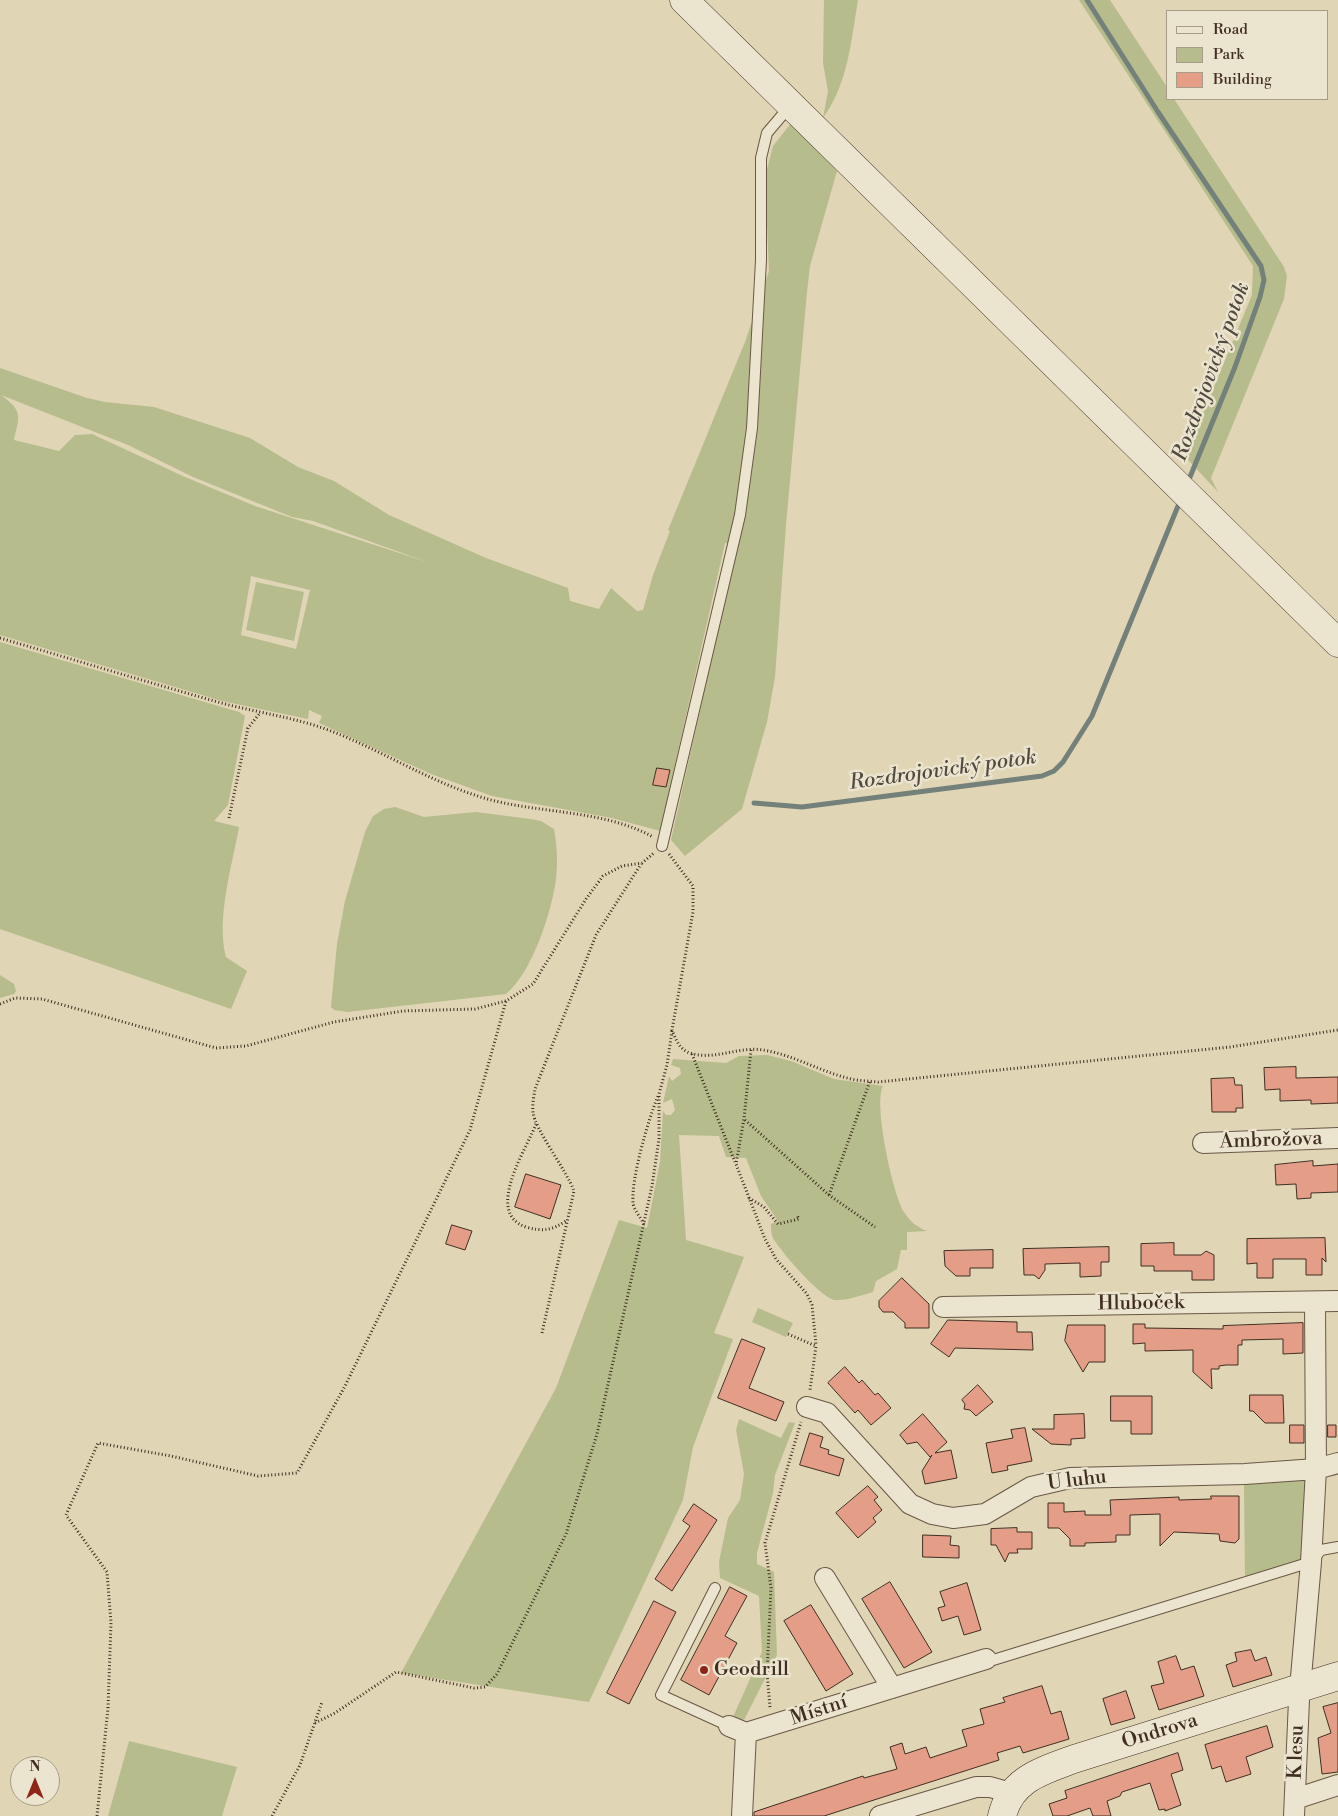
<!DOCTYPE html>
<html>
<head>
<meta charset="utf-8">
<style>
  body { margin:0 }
  #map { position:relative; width:1338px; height:1816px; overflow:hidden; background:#e0d5b5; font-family:"Libre Bodoni",serif }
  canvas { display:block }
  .legend { position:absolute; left:1166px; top:10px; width:162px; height:90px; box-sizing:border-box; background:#ebe4cf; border:1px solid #a79c89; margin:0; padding:6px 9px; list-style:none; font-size:15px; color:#402f21 }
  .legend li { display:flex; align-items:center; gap:10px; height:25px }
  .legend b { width:25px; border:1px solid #a79c89 }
  .north { position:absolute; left:10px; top:1756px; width:50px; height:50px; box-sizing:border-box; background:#ebe4cf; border:1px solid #a79c89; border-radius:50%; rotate:0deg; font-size:14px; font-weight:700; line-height:20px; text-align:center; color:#402f21 }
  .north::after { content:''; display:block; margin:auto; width:18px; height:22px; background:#8f2418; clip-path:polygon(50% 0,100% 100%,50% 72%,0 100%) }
</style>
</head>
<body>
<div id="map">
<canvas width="1338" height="1816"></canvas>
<ul class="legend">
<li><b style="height:6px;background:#ebe4cf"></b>Road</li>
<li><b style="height:14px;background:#b6bc8b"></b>Park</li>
<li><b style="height:14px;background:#e49d87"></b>Building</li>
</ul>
<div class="north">N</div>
</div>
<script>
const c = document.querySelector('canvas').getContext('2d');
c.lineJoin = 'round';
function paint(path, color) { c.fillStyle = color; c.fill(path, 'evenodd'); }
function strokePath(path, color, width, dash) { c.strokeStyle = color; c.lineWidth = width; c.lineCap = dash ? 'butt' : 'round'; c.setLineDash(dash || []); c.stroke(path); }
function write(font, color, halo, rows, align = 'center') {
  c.font = font + ' "Libre Bodoni",serif'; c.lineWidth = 5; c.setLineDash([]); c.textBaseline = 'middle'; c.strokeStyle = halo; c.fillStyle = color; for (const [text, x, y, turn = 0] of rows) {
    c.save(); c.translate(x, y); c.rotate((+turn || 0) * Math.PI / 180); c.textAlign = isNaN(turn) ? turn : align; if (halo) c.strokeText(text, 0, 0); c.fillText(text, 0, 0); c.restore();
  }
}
paint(new Path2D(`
  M 824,0 L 858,0 C 851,41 848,84 823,118 L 828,91 L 823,63 Z
  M 1079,0 L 1110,0 L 1167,87 L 1167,99 L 1174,99 L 1284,267 L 1287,276 L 1284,299 L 1211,478 L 1218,492 L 1177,448 L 1189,440 L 1197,428 L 1252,295 L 1253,266 Z
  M 792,122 L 837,171 L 810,266 L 807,292 L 786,525 L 775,677 L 767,722 L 742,809 L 685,856 L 671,840 L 737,545 L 725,543 L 660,831 L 612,818 L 492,796 L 431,774 L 319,723 L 322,716 L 309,710 L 308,719 L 222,701 L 0,635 L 0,368 L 87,398 L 105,402 L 154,407 L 250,438 L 298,467 L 334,481 L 389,515 L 486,558 L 568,588 L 570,601 L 599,609 L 611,588 L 637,611 L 643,610 L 653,575 L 670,531 L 668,530 L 745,342 L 769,271 L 765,177 L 773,146 ZM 1,395 L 128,445 L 193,477 L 292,517 L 313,521 L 430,563 L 255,506 L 185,477 L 92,434 L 75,435 L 59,451 L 14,440 C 19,416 24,412 1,395 ZM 251,576 L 310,590 L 296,649 L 241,635 Z
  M 256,582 L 304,592 L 294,641 L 246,630 Z
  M 0,642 L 239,712 L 245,716 L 228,805 L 214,821 L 239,827 C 232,866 216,919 226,957 L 247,971 L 231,1009 L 0,929 Z
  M 395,807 L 424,817 L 476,812 L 530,819 L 541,821 L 554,829 C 557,846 558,862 556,879 C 552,911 532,973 506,994 L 347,1012 L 334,1010 L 331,1007 L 337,944 L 345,901 L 365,832 L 373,816 L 384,809 Z
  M 0,975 L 14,984 L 16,991 L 14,994 L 0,998 Z
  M 767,1055 L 791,1061 L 834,1079 L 883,1086 C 873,1103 893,1195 904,1212 C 910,1221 916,1227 927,1231 L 907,1232 L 907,1250 L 901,1250 L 897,1269 L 876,1281 L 873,1292 C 861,1295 848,1301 835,1300 C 822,1299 781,1252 773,1238 C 771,1234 771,1228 771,1224 L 778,1221 L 761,1196 L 746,1158 L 726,1157 L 719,1136 L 679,1135 L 686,1240 L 744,1257 L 714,1333 L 733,1339 L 693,1447 L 683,1500 L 589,1702 L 401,1673 L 556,1388 L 619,1220 L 647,1228 L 660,1162 L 663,1111 L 666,1115 L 671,1115 L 675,1110 L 672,1099 L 663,1103 L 669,1076 L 672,1081 L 681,1074 L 680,1068 L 671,1065 L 673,1059 L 726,1063 L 739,1056 Z
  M 758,1308 L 793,1323 L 786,1337 L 752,1322 Z
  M 739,1419 L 781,1438 L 789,1422 L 795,1423 L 775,1475 L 773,1493 L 757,1553 L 757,1564 L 774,1572 L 777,1655 L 744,1720 L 733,1717 L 762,1652 L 759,1596 L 720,1578 L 719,1562 L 728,1518 L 740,1500 L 744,1474 L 736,1430 Z
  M 1308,1478 L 1307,1561 L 1245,1579 L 1244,1484 L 1279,1482 Z
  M 129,1741 L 237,1767 L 222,1816 L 108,1816 Z`), '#b6bc8b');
strokePath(new Path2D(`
  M 1087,0 L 1158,112 L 1261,266 L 1264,280 L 1260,297 L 1235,367 L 1190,477
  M 754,803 L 802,807 L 1042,776 L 1054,771 L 1063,762 L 1092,716 L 1178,506`), '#74817a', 5);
const building = new Path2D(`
  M 657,768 L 670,770 L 666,787 L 653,785 Z
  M 1296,1067 L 1296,1078 L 1338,1077 L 1338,1103 L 1311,1104 L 1311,1100 L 1280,1101 L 1280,1089 L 1265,1090 L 1264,1068 Z
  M 1234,1078 L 1235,1085 L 1242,1085 L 1243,1108 L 1236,1108 L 1236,1112 L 1212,1112 L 1211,1079 Z
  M 1313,1161 L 1313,1166 L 1338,1164 L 1338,1192 L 1311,1193 L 1311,1198 L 1297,1199 L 1296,1184 L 1276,1185 L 1275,1165 Z
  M 526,1174 L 561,1185 L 550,1219 L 515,1207 Z
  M 452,1225 L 472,1231 L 465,1250 L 446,1244 Z
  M 1325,1238 L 1326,1262 L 1322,1258 L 1322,1275 L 1306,1275 L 1306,1259 L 1273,1259 L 1273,1278 L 1257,1278 L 1257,1263 L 1247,1264 L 1247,1239 Z
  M 1174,1243 L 1174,1255 L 1201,1255 L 1206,1251 L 1214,1255 L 1214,1280 L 1192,1280 L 1192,1271 L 1154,1271 L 1154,1266 L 1141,1266 L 1141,1244 Z
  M 1109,1247 L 1109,1262 L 1101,1262 L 1101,1276 L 1080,1277 L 1080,1263 L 1045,1264 L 1045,1270 L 1039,1279 L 1034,1275 L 1024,1275 L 1023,1249 Z
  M 993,1250 L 993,1268 L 970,1268 L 970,1276 L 956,1276 L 945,1266 L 944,1251 Z
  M 902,1278 L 929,1304 L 929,1328 L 905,1328 L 905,1323 L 893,1312 L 883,1312 L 879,1307 L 879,1301 Z
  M 948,1320 L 1017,1322 L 1017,1332 L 1032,1332 L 1033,1350 L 955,1348 L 949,1357 L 931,1344 Z
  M 1303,1323 L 1303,1353 L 1283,1354 L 1283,1339 L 1242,1340 L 1242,1345 L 1238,1345 L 1238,1365 L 1226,1365 L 1219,1366 L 1219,1369 L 1211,1369 L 1212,1389 L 1193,1372 L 1193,1350 L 1145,1351 L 1145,1343 L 1133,1344 L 1133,1324 L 1145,1324 L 1145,1328 L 1223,1329 L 1223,1326 Z
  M 1068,1325 L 1105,1325 L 1105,1362 L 1089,1362 L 1083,1372 L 1065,1341 Z
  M 742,1339 L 765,1348 L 749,1388 L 784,1402 L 776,1421 L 718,1398 Z
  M 845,1367 L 859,1383 L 862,1380 L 875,1395 L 878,1393 L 891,1408 L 871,1425 L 858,1410 L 855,1413 L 828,1383 Z
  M 978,1385 L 993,1402 L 976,1416 L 970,1410 L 964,1409 L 965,1404 L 962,1400 Z
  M 1250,1395 L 1283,1395 L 1284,1423 L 1265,1423 L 1253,1411 L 1250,1411 Z
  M 1111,1396 L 1152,1396 L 1152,1434 L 1131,1434 L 1131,1421 L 1111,1421 Z
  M 923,1414 L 947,1442 L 935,1453 L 951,1450 L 957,1478 L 925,1484 L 922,1471 L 932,1455 L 930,1457 L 917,1442 L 907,1444 L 900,1435 Z
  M 1084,1414 L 1085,1438 L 1071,1439 L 1071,1445 L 1051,1444 L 1032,1429 L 1054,1429 L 1054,1415 Z
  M 1290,1425 L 1304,1425 L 1304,1443 L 1290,1443 Z
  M 1328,1425 L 1336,1425 L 1336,1437 L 1328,1437 Z
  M 1025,1428 L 1032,1461 L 1007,1466 L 1008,1470 L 992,1473 L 986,1443 L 1013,1438 L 1011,1430 Z
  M 810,1433 L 823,1437 L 820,1447 L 829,1450 L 828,1454 L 844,1459 L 839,1476 L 800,1465 Z
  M 868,1486 L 878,1497 L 874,1500 L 882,1510 L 873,1518 L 876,1522 L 858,1538 L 836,1513 Z
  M 1211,1496 L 1239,1496 L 1239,1539 L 1235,1543 L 1220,1541 L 1219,1534 L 1174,1532 L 1160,1546 L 1160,1514 L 1130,1515 L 1130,1535 L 1116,1535 L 1116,1542 L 1085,1543 L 1085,1546 L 1070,1546 L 1070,1539 L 1059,1528 L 1048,1528 L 1048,1503 L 1064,1503 L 1064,1512 L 1085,1511 L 1085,1515 L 1111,1515 L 1110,1500 L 1179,1497 L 1179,1500 L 1211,1499 Z
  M 694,1504 L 717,1520 L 672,1591 L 655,1579 L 690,1526 L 683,1521 Z
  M 1017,1528 L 1017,1532 L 1032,1532 L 1032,1549 L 1017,1549 L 1018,1553 L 1009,1553 L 1005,1562 L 996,1545 L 991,1545 L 991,1529 Z
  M 923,1535 L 951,1536 L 950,1545 L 959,1546 L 959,1558 L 923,1557 Z
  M 890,1582 L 932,1652 L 904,1668 L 862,1599 Z
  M 967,1583 L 981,1630 L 964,1635 L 958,1616 L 942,1621 L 938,1608 L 945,1606 L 940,1592 Z
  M 730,1587 L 747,1596 L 725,1636 L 737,1643 L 709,1695 L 681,1680 Z
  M 654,1601 L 676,1612 L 629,1704 L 607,1693 Z
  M 811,1605 L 853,1674 L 826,1691 L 784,1621 Z
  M 1251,1650 L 1255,1661 L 1266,1657 L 1272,1675 L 1233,1687 L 1226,1665 L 1237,1661 L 1235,1653 Z
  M 1176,1656 L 1181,1670 L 1194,1666 L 1204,1696 L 1159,1710 L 1151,1686 L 1164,1683 L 1158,1662 Z
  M 1042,1686 L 1051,1714 L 1061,1711 L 1069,1739 L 1023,1753 L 1020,1746 L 997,1753 L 999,1760 L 824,1816 L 754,1816 L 754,1812 L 781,1803 L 863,1776 L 864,1778 L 897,1769 L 890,1747 L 902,1743 L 905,1754 L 926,1747 L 930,1758 L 967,1746 L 962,1730 L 984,1724 L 980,1709 L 1005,1702 L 1003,1698 Z
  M 1126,1691 L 1135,1718 L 1111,1725 L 1103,1699 Z
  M 1338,1703 L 1338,1772 L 1322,1774 L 1318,1738 L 1331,1733 L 1323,1707 Z
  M 1267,1726 L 1273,1747 L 1246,1757 L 1251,1774 L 1226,1782 L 1221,1766 L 1212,1769 L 1205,1745 Z
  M 1178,1753 L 1183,1770 L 1171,1774 L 1181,1805 L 1165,1811 L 1165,1809 L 1159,1810 L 1150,1783 L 1122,1792 L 1120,1796 L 1107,1801 L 1111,1816 L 1093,1816 L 1090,1808 L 1067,1816 L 1053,1816 L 1049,1804 L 1067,1798 L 1065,1791 Z`);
paint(building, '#e49d87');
strokePath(building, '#402f21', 1);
const lane = new Path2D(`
  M 662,846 L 740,515 L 752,428 L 761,260 L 761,158 L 767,133 L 790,106
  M 715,1588 L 661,1695 L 729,1726
  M 986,1659 L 990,1661 L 1311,1562 L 1321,1550 L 1338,1547`);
const street = new Path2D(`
  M 1203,1143 L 1338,1138
  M 943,1307 L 1338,1301
  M 807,1407 L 827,1413 L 910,1504 L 932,1514 L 953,1518 L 985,1514 L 1031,1487 L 1070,1478 L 1245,1474 L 1316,1469 L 1338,1463
  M 825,1578 L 892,1688
  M 729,1726 L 746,1733
  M 746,1733 L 986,1659
  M 1295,1799 L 1338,1785
  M 742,1816 L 746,1733
  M 880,1816 L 976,1787 L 990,1787 L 1011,1793
  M 1294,1816 L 1299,1700 L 1311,1562 L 1316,1469 L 1315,1302`);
const secondary = new Path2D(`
  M 684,0 L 1338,643
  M 1002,1816 C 1011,1779 1042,1771 1074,1759 L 1338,1676`);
strokePath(lane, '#685846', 12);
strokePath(street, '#685846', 22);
strokePath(secondary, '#402f21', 29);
strokePath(new Path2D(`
  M 0,638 C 75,660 150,683 225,704 C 261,713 297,718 331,731 C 383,751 430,782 484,798 C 538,814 603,809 653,837
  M 229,818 L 248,728 L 260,713
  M 669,854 L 693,886 L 693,912 L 672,1030 C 676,1040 680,1050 690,1053 C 715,1061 738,1046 763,1050 C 794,1055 821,1072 851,1079 C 860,1081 869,1081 878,1082 L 1230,1047 L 1338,1030
  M 0,1004 L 15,998 L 42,999 L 216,1048 L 246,1046 L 334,1022 L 403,1011 L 475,1009 L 506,1001 L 533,984 L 586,899 L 603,876 L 622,866 L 642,863 L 654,853
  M 751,1050 L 744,1119 L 736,1164 L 765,1239 L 776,1259 L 807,1294 L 812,1305 L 816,1345
  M 692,1054 L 735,1162
  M 745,1120 L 829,1195 L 875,1227
  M 536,1124 C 526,1150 484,1213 526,1227 C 543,1232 552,1230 566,1221
  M 829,1195 L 870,1081
  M 749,1198 L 764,1207 L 778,1224 L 799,1219 L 797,1215
  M 644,1224 C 641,1218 634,1210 633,1203 C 631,1179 648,1120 658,1096
  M 542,1333 L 574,1191 C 567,1171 534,1128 533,1112 C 532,1105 534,1096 535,1089 L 596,935 L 641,864
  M 788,1334 L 816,1346 L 810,1390
  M 770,1707 L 767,1673 L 771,1588 L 765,1543 L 801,1422
  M 315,1723 L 335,1713 L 396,1672 L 474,1688 L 485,1687 L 497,1674 L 566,1534 L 597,1434 L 652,1186 L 659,1139 L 659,1094 L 667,1065 L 672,1031
  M 97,1816 L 108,1708 L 111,1623 L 107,1572 L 66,1515 L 98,1443 L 171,1456 L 258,1476 L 297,1473 L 345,1386 L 470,1130 L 506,1001
  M 272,1816 L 300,1765 L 322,1702`), '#402f21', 3, [1, 2.5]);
strokePath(lane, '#ebe4cf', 10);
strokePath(street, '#ebe4cf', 20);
strokePath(secondary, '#ebe4cf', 28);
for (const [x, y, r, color] of [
  [704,1670,5,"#8f2418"]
]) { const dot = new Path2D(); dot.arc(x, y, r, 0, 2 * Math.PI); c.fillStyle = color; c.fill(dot); strokePath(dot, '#ebe4cf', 2); }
write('20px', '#402f21', '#ebe4cf', [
  ["Ambrožova",1271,1141,-2],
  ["Hluboček",1141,1304,-1],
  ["U luhu",1077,1481,-7],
  ["Místní",819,1711,-18],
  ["Ondrova",1160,1732,-17],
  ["K lesu",1297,1752,-88]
]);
write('20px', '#402f21', '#ebe4cf', [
  ["Geodrill",714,1670]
], 'left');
write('italic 21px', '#514a3f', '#ebe4cf', [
  ["Rozdrojovický potok",1212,372,-70],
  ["Rozdrojovický potok",943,771,-8]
]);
</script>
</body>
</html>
